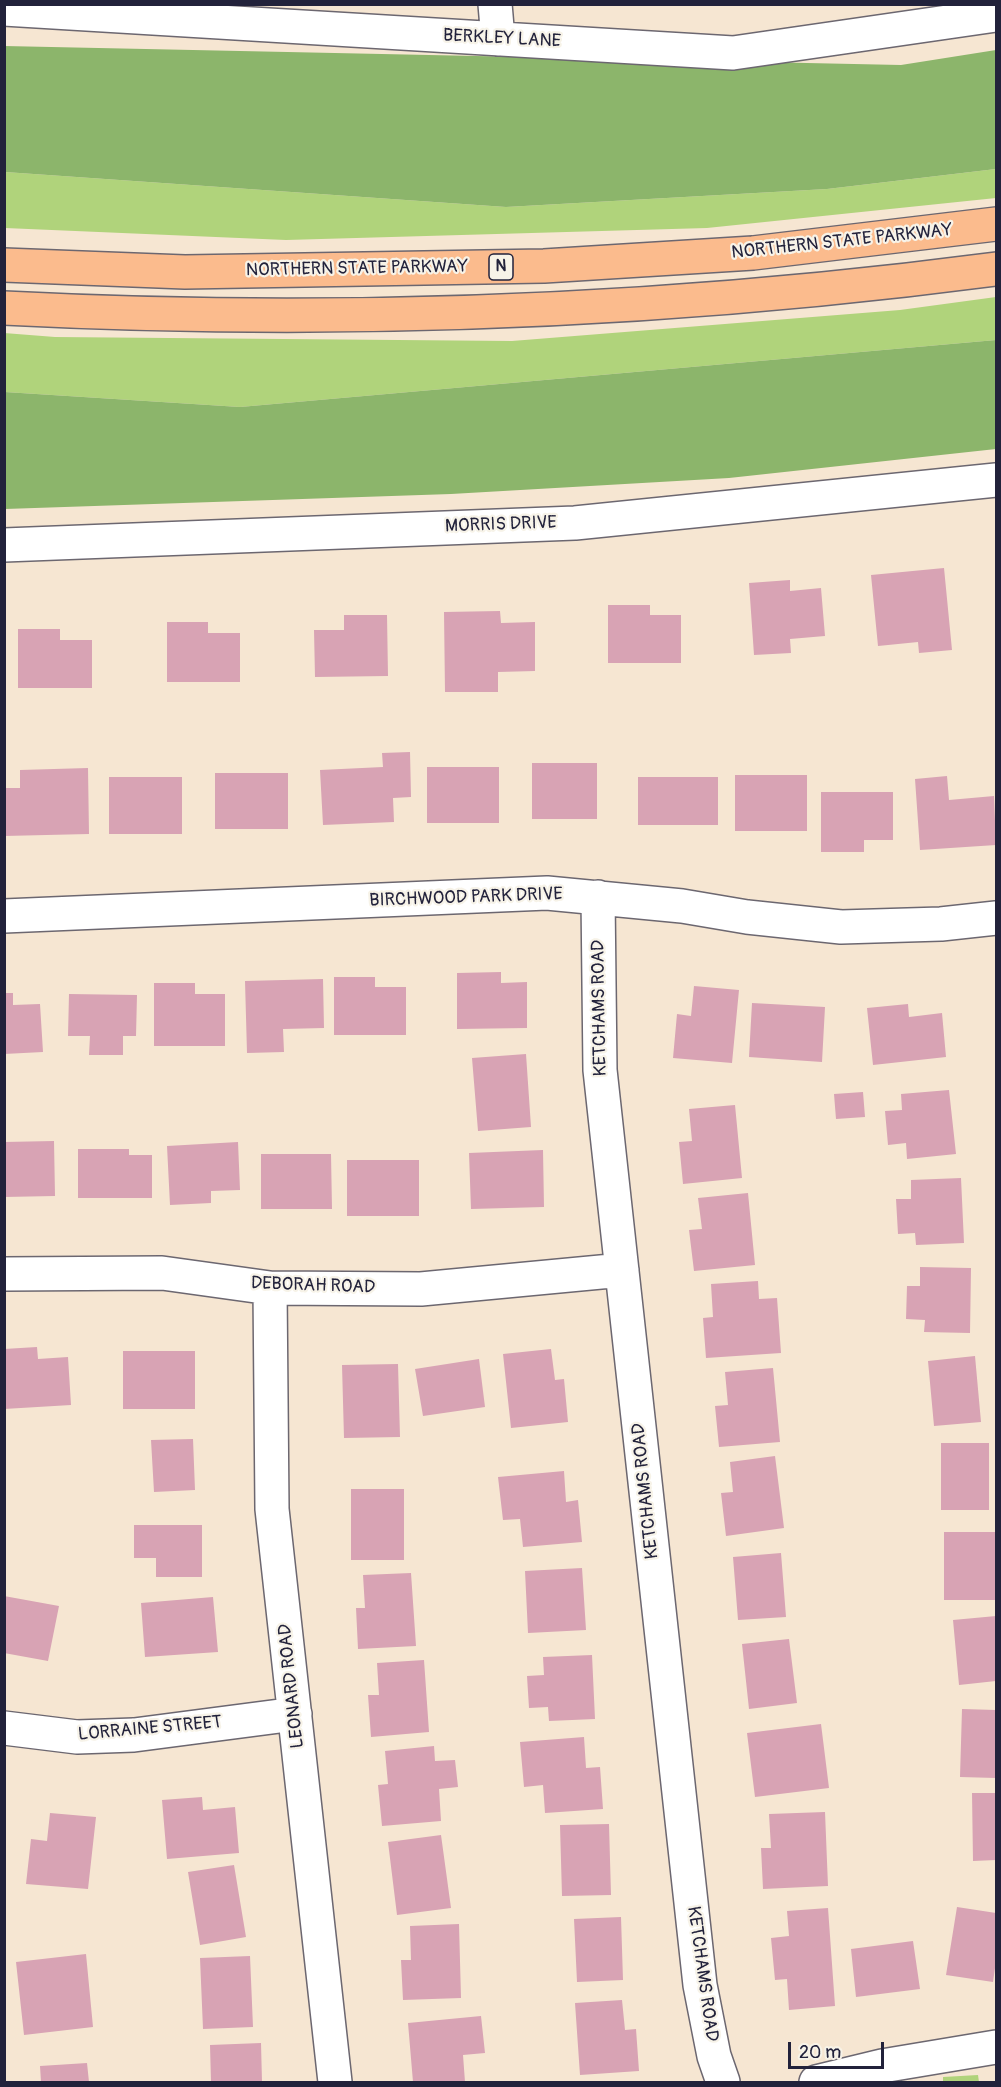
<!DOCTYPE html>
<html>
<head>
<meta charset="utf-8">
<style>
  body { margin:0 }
  #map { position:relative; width:1001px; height:2087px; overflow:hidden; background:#f6e6d2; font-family:Pangolin,sans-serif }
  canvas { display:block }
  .frame { position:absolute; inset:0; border:6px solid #22223b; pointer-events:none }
  .scale { position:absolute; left:788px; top:2042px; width:96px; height:27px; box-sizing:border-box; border:3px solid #22223b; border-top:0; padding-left:8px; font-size:18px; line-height:21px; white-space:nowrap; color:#22223b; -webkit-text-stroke:4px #f7f3e8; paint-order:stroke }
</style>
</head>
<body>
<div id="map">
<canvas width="1001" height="2087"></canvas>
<div class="frame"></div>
<div class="scale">20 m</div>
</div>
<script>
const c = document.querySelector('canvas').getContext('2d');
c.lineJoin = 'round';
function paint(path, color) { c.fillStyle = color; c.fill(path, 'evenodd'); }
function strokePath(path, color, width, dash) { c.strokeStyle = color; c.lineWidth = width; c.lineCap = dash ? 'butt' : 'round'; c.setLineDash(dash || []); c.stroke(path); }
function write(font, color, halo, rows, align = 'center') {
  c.font = font + ' Pangolin,sans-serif'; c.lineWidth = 4.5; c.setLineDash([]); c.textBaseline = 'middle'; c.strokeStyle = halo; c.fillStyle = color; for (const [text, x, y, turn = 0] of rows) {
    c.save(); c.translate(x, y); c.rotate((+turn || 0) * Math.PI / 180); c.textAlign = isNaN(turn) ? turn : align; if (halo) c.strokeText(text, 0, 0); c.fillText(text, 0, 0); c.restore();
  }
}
paint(new Path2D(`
  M 996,169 L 996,198 L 707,228 L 286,240 L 5,228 L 5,172 L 506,207 L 827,189 Z
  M 996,297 L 996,340 L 240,407 L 5,392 L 4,333 L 55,337 L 512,341 L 900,310 Z
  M 978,2075 L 979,2082 L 943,2082 L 943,2077 Z`), '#b0d37b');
paint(new Path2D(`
  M 4,46 L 901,65 L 996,50 L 996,169 L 827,189 L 506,207 L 5,172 Z
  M 996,340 L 996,449 L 729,478 L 451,494 L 5,509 L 5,392 L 240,407 Z`), '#8cb56b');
paint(new Path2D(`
  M 944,568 L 952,650 L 919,653 L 918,642 L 878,646 L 871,575 Z
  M 790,580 L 790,591 L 821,588 L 825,636 L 790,639 L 791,653 L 754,655 L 749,583 Z
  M 608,605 L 650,605 L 650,615 L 681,615 L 681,663 L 608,663 Z
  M 500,611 L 501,623 L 535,622 L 535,671 L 498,672 L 498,692 L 445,692 L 444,612 Z
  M 344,615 L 387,615 L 388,676 L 315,677 L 314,630 L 344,630 Z
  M 167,622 L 208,622 L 208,633 L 240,633 L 240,682 L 167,682 Z
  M 18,629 L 60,629 L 60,640 L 92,640 L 92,688 L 18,688 Z
  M 410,752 L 411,797 L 393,798 L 394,822 L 323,825 L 320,770 L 383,767 L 382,753 Z
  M 532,763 L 597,763 L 597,819 L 532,819 Z
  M 427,767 L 499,767 L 499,823 L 427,823 Z
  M 88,768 L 89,834 L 4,836 L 4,788 L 20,788 L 20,770 Z
  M 215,773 L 288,773 L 288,829 L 215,829 Z
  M 735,775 L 807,775 L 807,831 L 735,831 Z
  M 947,776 L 949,800 L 994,796 L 996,845 L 920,850 L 915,779 Z
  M 109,777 L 182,777 L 182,834 L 109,834 Z
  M 638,777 L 718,777 L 718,825 L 638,825 Z
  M 821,792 L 893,792 L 893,840 L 864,840 L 864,852 L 821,852 Z
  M 501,972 L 501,983 L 527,982 L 527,1028 L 457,1029 L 457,973 Z
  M 334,977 L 375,977 L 375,987 L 406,987 L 406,1035 L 334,1035 Z
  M 323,979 L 324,1028 L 283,1029 L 284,1052 L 247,1053 L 245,981 Z
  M 154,983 L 195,983 L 195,994 L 225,994 L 225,1046 L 154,1046 Z
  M 694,986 L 739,990 L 732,1063 L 673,1058 L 677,1014 L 691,1016 Z
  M 4,993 L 13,993 L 13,1005 L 40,1004 L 43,1052 L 4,1054 Z
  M 69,994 L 137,995 L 136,1036 L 123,1036 L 123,1055 L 89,1055 L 90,1036 L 68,1036 Z
  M 752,1003 L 825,1007 L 822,1062 L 749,1057 Z
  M 908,1004 L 909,1017 L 942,1013 L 946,1057 L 873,1065 L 867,1008 Z
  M 526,1054 L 531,1127 L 478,1131 L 472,1058 Z
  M 949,1090 L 956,1154 L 907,1159 L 906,1143 L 888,1145 L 885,1111 L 902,1110 L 901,1094 Z
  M 863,1092 L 865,1117 L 836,1119 L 834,1094 Z
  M 735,1105 L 742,1178 L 683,1184 L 679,1142 L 692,1141 L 689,1109 Z
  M 54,1141 L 55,1196 L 4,1197 L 4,1142 Z
  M 238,1142 L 240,1190 L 211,1191 L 211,1203 L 170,1205 L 167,1146 Z
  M 78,1149 L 129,1149 L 129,1155 L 152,1155 L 152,1198 L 78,1198 Z
  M 543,1150 L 544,1207 L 471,1209 L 469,1153 Z
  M 261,1154 L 331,1154 L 332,1209 L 261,1209 Z
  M 347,1160 L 419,1160 L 419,1216 L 347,1216 Z
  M 961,1178 L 964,1243 L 916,1245 L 915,1233 L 898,1234 L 896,1199 L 911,1199 L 911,1180 Z
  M 748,1193 L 755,1265 L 694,1271 L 689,1230 L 702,1229 L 698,1198 Z
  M 920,1267 L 971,1268 L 970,1333 L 924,1332 L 925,1320 L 906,1319 L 907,1286 L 920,1286 Z
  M 758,1281 L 759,1299 L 777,1298 L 781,1353 L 706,1358 L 703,1318 L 713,1317 L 711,1284 Z
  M 37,1347 L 38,1359 L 68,1357 L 71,1405 L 4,1409 L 4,1349 Z
  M 551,1349 L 555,1380 L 564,1379 L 568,1422 L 511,1428 L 503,1354 Z
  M 123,1351 L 195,1351 L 195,1409 L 123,1409 Z
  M 975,1356 L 981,1422 L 934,1426 L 928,1361 Z
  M 479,1359 L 485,1407 L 423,1416 L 415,1369 Z
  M 398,1364 L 400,1437 L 344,1438 L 342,1365 Z
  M 773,1368 L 780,1442 L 719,1447 L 715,1406 L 728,1405 L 725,1372 Z
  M 193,1439 L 195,1490 L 154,1492 L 151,1440 Z
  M 941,1443 L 989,1443 L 989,1510 L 941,1510 Z
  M 775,1456 L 784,1528 L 726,1536 L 721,1493 L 733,1492 L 730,1462 Z
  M 564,1471 L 566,1502 L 578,1500 L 582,1542 L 523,1547 L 520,1519 L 503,1520 L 498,1477 Z
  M 351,1489 L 404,1489 L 404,1560 L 351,1560 Z
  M 134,1525 L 202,1525 L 202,1577 L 156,1577 L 156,1558 L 134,1558 Z
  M 944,1532 L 996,1532 L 996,1600 L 944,1600 Z
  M 781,1553 L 786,1617 L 738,1620 L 733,1557 Z
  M 582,1568 L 586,1630 L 528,1633 L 525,1571 Z
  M 411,1573 L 416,1646 L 358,1649 L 356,1608 L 365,1608 L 363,1575 Z
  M 4,1596 L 59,1606 L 48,1661 L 4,1653 Z
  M 213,1597 L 218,1652 L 145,1657 L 141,1603 Z
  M 996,1616 L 996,1681 L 959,1685 L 953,1620 Z
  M 789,1639 L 797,1703 L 749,1709 L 742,1644 Z
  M 592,1655 L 595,1719 L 549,1721 L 548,1707 L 529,1708 L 527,1676 L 544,1675 L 543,1657 Z
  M 424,1660 L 429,1732 L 371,1737 L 368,1695 L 379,1695 L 377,1663 Z
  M 962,1709 L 996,1710 L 996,1778 L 960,1777 Z
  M 821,1724 L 829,1788 L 755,1797 L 747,1733 Z
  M 584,1737 L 586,1768 L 600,1767 L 603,1809 L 545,1813 L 543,1785 L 524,1787 L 520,1742 Z
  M 434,1746 L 435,1761 L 455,1760 L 458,1787 L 439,1789 L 441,1821 L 382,1826 L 378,1785 L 388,1784 L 385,1751 Z
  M 972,1793 L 996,1793 L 996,1860 L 973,1861 Z
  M 202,1797 L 203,1810 L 235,1807 L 239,1853 L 167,1859 L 162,1800 Z
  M 825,1812 L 828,1886 L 763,1889 L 761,1848 L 771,1848 L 769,1814 Z
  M 50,1813 L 96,1817 L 88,1889 L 26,1884 L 31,1839 L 47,1841 Z
  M 609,1824 L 611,1895 L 562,1896 L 560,1825 Z
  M 441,1835 L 451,1908 L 397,1915 L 388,1842 Z
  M 234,1865 L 246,1937 L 200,1945 L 188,1872 Z
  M 957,1907 L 996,1913 L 996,1961 L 993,1982 L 946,1975 Z
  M 828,1908 L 835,2006 L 789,2010 L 787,1979 L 775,1980 L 771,1938 L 789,1936 L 787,1911 Z
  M 621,1917 L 623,1980 L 577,1982 L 574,1919 Z
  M 459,1924 L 461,1998 L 403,2000 L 401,1960 L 411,1960 L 410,1926 Z
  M 913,1941 L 920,1989 L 856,1997 L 851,1949 Z
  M 86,1954 L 93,2027 L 24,2035 L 16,1962 Z
  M 250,1956 L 253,2027 L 203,2029 L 200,1958 Z
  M 622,2000 L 625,2030 L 636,2029 L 639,2071 L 580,2075 L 575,2003 Z
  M 481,2016 L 485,2053 L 463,2055 L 465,2082 L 413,2082 L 408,2023 Z
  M 261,2043 L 262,2082 L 211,2082 L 210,2045 Z
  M 87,2063 L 89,2082 L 41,2082 L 40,2066 Z`), '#d8a3b4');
const street = new Path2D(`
  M 495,4 L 498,39
  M 4,9 L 733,53 L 996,15
  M 4,545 L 575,523 L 996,480
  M 598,897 L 600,1070 L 700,1985 L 714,2056 L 723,2082
  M 4,916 L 547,893 L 682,906 L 747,917 L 841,927 L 941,924 L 996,918
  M 4,1274 L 162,1273 L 270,1288 L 421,1289 L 622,1270
  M 270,1288 L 272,1509 L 335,2082
  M 4,1728 L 77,1737 L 134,1735 L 295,1714
  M 816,2082 L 882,2066 L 996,2047`);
const highway = new Path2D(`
  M 4,265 L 185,272 L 544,266 L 753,253 L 996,224
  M 4,308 C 335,325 668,312 996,269`);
strokePath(street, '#6c6770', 36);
strokePath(highway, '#6c6770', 36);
strokePath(street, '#fff', 33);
strokePath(highway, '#fbbb8d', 33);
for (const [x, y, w] of [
  [501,267,24]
]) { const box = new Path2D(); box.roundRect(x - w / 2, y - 13, w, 26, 4.5); c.fillStyle = '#f7f3e8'; c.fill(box); strokePath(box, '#22223b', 1.5); }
write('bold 16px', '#22223b', null, [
  ["N",501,267]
]);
write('18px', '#22223b', '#f7f3e8', [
  ["BERKLEY LANE",502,39,3],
  ["NORTHERN STATE PARKWAY",842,242,-6],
  ["NORTHERN STATE PARKWAY",357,269,-1],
  ["MORRIS DRIVE",501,525,-2],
  ["BIRCHWOOD PARK DRIVE",466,898,-2],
  ["KETCHAMS ROAD",600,1008,-91],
  ["DEBORAH ROAD",313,1286,2],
  ["KETCHAMS ROAD",646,1491,-96],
  ["LEONARD ROAD",292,1686,-96],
  ["LORRAINE STREET",150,1729,-5],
  ["KETCHAMS ROAD",702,1974,82]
]);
</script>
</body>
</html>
